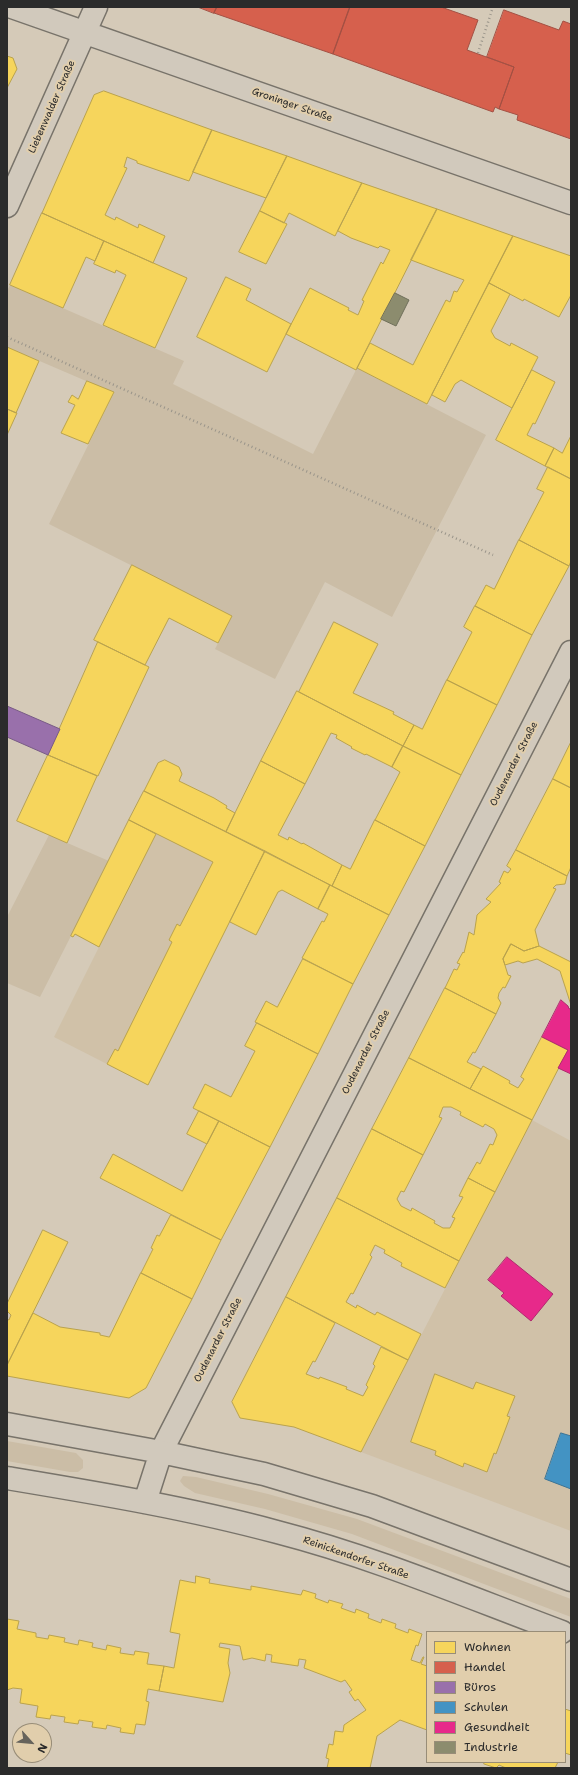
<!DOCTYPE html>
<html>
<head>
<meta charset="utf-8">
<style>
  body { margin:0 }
  #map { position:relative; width:578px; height:1775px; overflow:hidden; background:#d5cab8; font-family:"Shantell Sans",sans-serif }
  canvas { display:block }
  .frame { position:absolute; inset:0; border:8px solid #2b2b2b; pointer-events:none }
  .legend { position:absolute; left:426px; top:1631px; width:140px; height:132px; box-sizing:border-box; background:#e1ceac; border:1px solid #988d78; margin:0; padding:5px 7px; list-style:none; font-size:12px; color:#2b2b2b }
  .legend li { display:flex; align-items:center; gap:8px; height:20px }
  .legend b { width:20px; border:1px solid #988d78 }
  .north { position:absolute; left:12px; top:1723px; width:40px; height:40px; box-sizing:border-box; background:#e1ceac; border:1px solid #988d78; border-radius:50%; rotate:117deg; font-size:11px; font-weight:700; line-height:16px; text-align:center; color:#2b2b2b }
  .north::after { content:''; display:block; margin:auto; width:14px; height:18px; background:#66635c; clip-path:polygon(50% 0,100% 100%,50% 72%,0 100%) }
</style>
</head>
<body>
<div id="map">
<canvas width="578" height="1775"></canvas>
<div class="frame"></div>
<ul class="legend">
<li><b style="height:11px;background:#f6d55c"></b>Wohnen</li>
<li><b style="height:11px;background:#d6604d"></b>Handel</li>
<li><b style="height:11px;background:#9970ab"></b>Büros</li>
<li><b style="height:11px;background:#4393c3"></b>Schulen</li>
<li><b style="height:11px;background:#e7298a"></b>Gesundheit</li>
<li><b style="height:11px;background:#8c8c6e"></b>Industrie</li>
</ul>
<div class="north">N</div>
</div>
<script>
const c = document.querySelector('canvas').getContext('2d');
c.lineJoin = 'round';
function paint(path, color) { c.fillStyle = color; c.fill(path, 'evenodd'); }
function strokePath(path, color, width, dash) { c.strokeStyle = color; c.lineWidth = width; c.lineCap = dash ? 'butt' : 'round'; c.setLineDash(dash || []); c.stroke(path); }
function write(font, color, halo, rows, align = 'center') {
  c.font = font + ' "Shantell Sans",sans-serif'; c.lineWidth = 4; c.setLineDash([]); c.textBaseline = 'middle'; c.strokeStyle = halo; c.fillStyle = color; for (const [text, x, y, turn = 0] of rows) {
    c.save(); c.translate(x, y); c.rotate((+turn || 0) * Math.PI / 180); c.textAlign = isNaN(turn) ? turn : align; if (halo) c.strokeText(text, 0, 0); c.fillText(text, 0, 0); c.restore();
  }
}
paint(new Path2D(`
  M 144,791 L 265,851 L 148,1085 L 54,1037 L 99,947 L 75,935 L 73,937 L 71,936 Z
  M 532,1120 L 571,1141 L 571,1531 L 361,1452 Z`), '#d0c1a8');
paint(new Path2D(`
  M 10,285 L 184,361 L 173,384 L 313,454 L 357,368 L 486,435 L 392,617 L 325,582 L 275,679 L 215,649 L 232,616 L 49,524 L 114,393 L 7,347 L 7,291 Z
  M 49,835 L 109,861 L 40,997 L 7,983 L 7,917 Z
  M 7,1441 L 76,1453 L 83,1460 L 83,1468 L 78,1472 L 70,1472 L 7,1461 Z
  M 183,1476 L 196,1477 L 268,1494 L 357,1519 L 571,1599 L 571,1617 L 352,1534 L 265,1509 L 195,1493 L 184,1486 L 180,1481 Z`), '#cbbda6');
const homes = new Path2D(`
  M 7,56 L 13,58 L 17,69 L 7,88 Z
  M 104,91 L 212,130 L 189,181 L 137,163 L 137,161 L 127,157 L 124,167 L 127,168 L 105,215 L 115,220 L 116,217 L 138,228 L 139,224 L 165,236 L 153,263 L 42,213 L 94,95 Z
  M 212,130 L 287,156 L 266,198 L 193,172 Z
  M 287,156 L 362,183 L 335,236 L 289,213 L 284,223 L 260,211 Z
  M 362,183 L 437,209 L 356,370 L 286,334 L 310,288 L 349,308 L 348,310 L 358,315 L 364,301 L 362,300 L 381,262 L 383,264 L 390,250 L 380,246 L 378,248 L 351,238 L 338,231 Z
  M 437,209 L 513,236 L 427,404 L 357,368 L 370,343 L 413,365 L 446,300 L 450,302 L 454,291 L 457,292 L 464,280 L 411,260 Z
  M 260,211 L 287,224 L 266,264 L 239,252 Z
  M 42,213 L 104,241 L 95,261 L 86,257 L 63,308 L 10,285 Z
  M 513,236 L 571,256 L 571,295 L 559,317 L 524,299 L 523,301 L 489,283 Z
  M 104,241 L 187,278 L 155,348 L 103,325 L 126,275 L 116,270 L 115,273 L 94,264 Z
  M 226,277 L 251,289 L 246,300 L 291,324 L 267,372 L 197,337 Z
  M 489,283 L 510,294 L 491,331 L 495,338 L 510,346 L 511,343 L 538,357 L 512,408 L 461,380 L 455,384 L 445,402 L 432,395 Z
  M 7,347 L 39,361 L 16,413 L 7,409 Z
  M 532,370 L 555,382 L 535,424 L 533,423 L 527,435 L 554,448 L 545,466 L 496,440 Z
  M 87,381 L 114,392 L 88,444 L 61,433 L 75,405 L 68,402 L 72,395 L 78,399 Z
  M 7,409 L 17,413 L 7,435 Z
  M 571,436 L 571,479 L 545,466 L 554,448 L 562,453 Z
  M 548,467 L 571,479 L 571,561 L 569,566 L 519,540 L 544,492 L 537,489 Z
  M 519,540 L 569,566 L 532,635 L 475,606 L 486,585 L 494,589 Z
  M 132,565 L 232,616 L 218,643 L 169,618 L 145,665 L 94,640 Z
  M 475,606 L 532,635 L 497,705 L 447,680 L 472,632 L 464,627 Z
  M 334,622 L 378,644 L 353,693 L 394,712 L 393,714 L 414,725 L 403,746 L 299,692 Z
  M 98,642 L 149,667 L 98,776 L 48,755 Z
  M 447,680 L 497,705 L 461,775 L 403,746 L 414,725 L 422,729 Z
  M 297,691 L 403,746 L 392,767 L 366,754 L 365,755 L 351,748 L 352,747 L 336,738 L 337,735 L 331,733 L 305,784 L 261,761 Z
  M 571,742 L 571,788 L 553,779 Z
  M 403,746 L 461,775 L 425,846 L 375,820 L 400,772 L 392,767 Z
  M 48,755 L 97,776 L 67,843 L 17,821 Z
  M 165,760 L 179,767 L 182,774 L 179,781 L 214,798 L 227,806 L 226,808 L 235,813 L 226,832 L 144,791 L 158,763 Z
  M 261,761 L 305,784 L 278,835 L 288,840 L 289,837 L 302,844 L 303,843 L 342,865 L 332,886 L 226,832 Z
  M 553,779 L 571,788 L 571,867 L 567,876 L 516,850 Z
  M 144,791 L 265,851 L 148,1085 L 107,1064 L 115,1049 L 118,1051 L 172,942 L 169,940 L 177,924 L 180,926 L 213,862 L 129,820 Z
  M 129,820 L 156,834 L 99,947 L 75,934 L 73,937 L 71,936 Z
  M 375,820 L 425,846 L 389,915 L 332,886 L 342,865 L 350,869 Z
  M 516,850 L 567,876 L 565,884 L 556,885 L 553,888 L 556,889 L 535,930 L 539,946 L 524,951 L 511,944 L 503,959 L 508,975 L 511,976 L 505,988 L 503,987 L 499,993 L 498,998 L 501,1003 L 496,1014 L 445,988 L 454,969 L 457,970 L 460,964 L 457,963 L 463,952 L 464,953 L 469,932 L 474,935 L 477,915 L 491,902 L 486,899 L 501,883 L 499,882 L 504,871 L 508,873 L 511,869 L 507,866 Z
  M 265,851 L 330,885 L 318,909 L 282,890 L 278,892 L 256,935 L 230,922 Z
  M 330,885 L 389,915 L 353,984 L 302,958 L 322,921 L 324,922 L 328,914 L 318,909 Z
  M 511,944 L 524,951 L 539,946 L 571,962 L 571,1005 L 560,971 L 537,959 L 523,963 L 518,961 L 505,965 L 503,959 Z
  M 303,959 L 353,984 L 318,1054 L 255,1022 L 266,1001 L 277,1007 Z
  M 445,988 L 496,1014 L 475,1053 L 473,1052 L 467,1062 L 481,1069 L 470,1089 L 409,1058 Z
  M 257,1023 L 318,1054 L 270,1147 L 193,1108 L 205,1084 L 231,1097 L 255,1051 L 245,1046 Z
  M 542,1037 L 568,1050 L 532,1120 L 470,1089 L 483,1066 L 510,1081 L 509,1083 L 518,1088 L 524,1079 L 521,1077 Z
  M 409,1058 L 532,1120 L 495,1192 L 468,1178 L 477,1162 L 480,1164 L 490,1144 L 493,1145 L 497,1135 L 494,1129 L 485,1124 L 483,1127 L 460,1115 L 461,1112 L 451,1107 L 443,1107 L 439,1117 L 442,1118 L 423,1155 L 372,1129 Z
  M 199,1111 L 219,1121 L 207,1144 L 187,1134 Z
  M 219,1121 L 270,1147 L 221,1240 L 100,1178 L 113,1154 L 182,1191 Z
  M 372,1129 L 423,1155 L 404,1192 L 401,1191 L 397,1199 L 401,1206 L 411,1211 L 412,1208 L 435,1221 L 434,1223 L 443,1228 L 450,1228 L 455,1218 L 452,1217 L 463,1197 L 459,1196 L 468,1178 L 495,1192 L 459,1261 L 337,1198 Z
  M 337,1198 L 459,1261 L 445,1288 L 401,1266 L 402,1263 L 384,1253 L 385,1250 L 375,1245 L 370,1255 L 372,1257 L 353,1294 L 351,1293 L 346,1302 L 356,1308 L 357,1305 L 375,1315 L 377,1312 L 421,1334 L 408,1360 L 286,1297 Z
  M 171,1215 L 221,1240 L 192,1299 L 141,1273 L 153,1249 L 151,1248 L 157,1235 L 159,1236 Z
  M 43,1230 L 68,1242 L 7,1365 L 7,1319 L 9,1320 L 11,1315 L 7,1311 L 7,1304 Z
  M 141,1273 L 192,1299 L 146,1388 L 129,1398 L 7,1376 L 7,1365 L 33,1313 L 60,1327 L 100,1333 L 100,1335 L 109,1337 Z
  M 286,1297 L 335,1323 L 315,1362 L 313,1361 L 306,1374 L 319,1379 L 320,1377 L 347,1387 L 346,1389 L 363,1396 L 368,1387 L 366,1385 L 375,1366 L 373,1364 L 381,1347 L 408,1360 L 361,1452 L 294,1427 L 240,1418 L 232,1402 Z
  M 435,1374 L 473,1389 L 476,1382 L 515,1396 L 507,1416 L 510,1417 L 496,1454 L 494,1453 L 487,1472 L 464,1463 L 463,1467 L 435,1455 L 436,1451 L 411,1442 Z
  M 196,1576 L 210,1579 L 209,1583 L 251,1590 L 251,1586 L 301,1595 L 303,1590 L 316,1594 L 315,1598 L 328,1603 L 329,1600 L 343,1604 L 341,1608 L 355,1613 L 356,1609 L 369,1614 L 368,1618 L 381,1623 L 382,1619 L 396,1624 L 395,1628 L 408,1633 L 409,1629 L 422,1634 L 418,1646 L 416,1645 L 411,1660 L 420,1663 L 423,1657 L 424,1657 L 421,1664 L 427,1666 L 427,1730 L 400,1720 L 377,1736 L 370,1768 L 327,1768 L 329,1759 L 326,1758 L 329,1744 L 333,1745 L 335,1731 L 343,1732 L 344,1725 L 366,1710 L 358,1699 L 355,1701 L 349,1692 L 352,1690 L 345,1680 L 341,1682 L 304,1668 L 306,1660 L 299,1659 L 298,1666 L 271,1662 L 272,1655 L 266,1654 L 265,1661 L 252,1658 L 243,1660 L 240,1646 L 220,1643 L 219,1647 L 230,1649 L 228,1663 L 230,1673 L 223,1702 L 159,1691 L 164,1666 L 174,1668 L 180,1634 L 170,1632 L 180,1580 L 195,1583 Z
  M 7,1619 L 19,1621 L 17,1629 L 36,1633 L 36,1637 L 48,1639 L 49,1635 L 65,1638 L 64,1642 L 78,1645 L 79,1640 L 93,1643 L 92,1647 L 106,1650 L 107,1645 L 121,1648 L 120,1653 L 134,1655 L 135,1651 L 149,1653 L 147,1664 L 164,1666 L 159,1691 L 148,1689 L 146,1701 L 149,1702 L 145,1725 L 136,1724 L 134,1734 L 120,1732 L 121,1728 L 107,1725 L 106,1729 L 92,1727 L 93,1722 L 79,1720 L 78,1724 L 64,1722 L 65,1717 L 51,1715 L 50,1719 L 36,1717 L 38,1706 L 20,1703 L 22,1689 L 13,1688 L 7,1690 Z
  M 565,1709 L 571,1711 L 571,1755 L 565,1753 Z
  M 485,1762 L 558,1762 L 555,1768 L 506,1768 L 499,1765 L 496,1768 L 484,1764 Z`);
paint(homes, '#f6d55c');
strokePath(homes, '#b9a24d', 1);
const shops = new Path2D(`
  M 198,7 L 217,7 L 214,13 Z
  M 217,7 L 350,7 L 333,54 L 214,13 Z
  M 350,7 L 441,7 L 478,20 L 467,50 L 514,67 L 499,109 L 495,107 L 493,112 L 333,54 Z
  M 504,10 L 559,30 L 563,21 L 571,24 L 571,139 L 517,120 L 518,115 L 499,109 L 514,67 L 487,57 Z`);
paint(shops, '#d6604d');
strokePath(shops, '#a35043', 1);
const offices = new Path2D(`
  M 7,706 L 60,729 L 48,755 L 7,737 Z`);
paint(offices, '#9970ab');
strokePath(offices, '#785b85', 1);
const schools = new Path2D(`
  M 561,1433 L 571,1436 L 571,1489 L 545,1479 Z`);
paint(schools, '#4393c3');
strokePath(schools, '#3c7495', 1);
const health = new Path2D(`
  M 561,1000 L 568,1006 L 569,1009 L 571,1008 L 571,1074 L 558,1068 L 568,1050 L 542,1037 Z
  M 507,1257 L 553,1294 L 531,1321 L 501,1296 L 504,1293 L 488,1280 Z`);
paint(health, '#e7298a');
strokePath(health, '#af2a6e', 1);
const industry = new Path2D(`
  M 395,293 L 409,300 L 396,326 L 381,319 Z`);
paint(industry, '#8c8c6e');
strokePath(industry, '#6f6f5a', 1);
const minor = new Path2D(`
  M 12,7 L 571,203
  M 7,206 L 96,7
  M 161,1452 L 571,652`);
const major = new Path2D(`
  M 7,1424 L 161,1452 L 264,1474 L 372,1506 L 571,1580
  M 7,1478 C 97,1493 188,1508 277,1532 C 374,1557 468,1597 562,1632
  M 145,1502 L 161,1452`);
strokePath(minor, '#78736a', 25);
strokePath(major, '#78736a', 25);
strokePath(new Path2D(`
  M 478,53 L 493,7
  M 7,337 L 493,555`), '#99948a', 2.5, [1, 3]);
strokePath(minor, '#d1c9bc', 22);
strokePath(major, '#d1c9bc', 22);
write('10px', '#2b2b2b', '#e1ceac', [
  ["Groninger Straße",292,105,19],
  ["Liebenwalder Straße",52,107,-66],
  ["Oudenarder Straße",514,764,-63],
  ["Oudenarder Straße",366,1052,-63],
  ["Oudenarder Straße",218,1340,-63],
  ["Reinickendorfer Straße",356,1558,19]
]);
</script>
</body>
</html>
